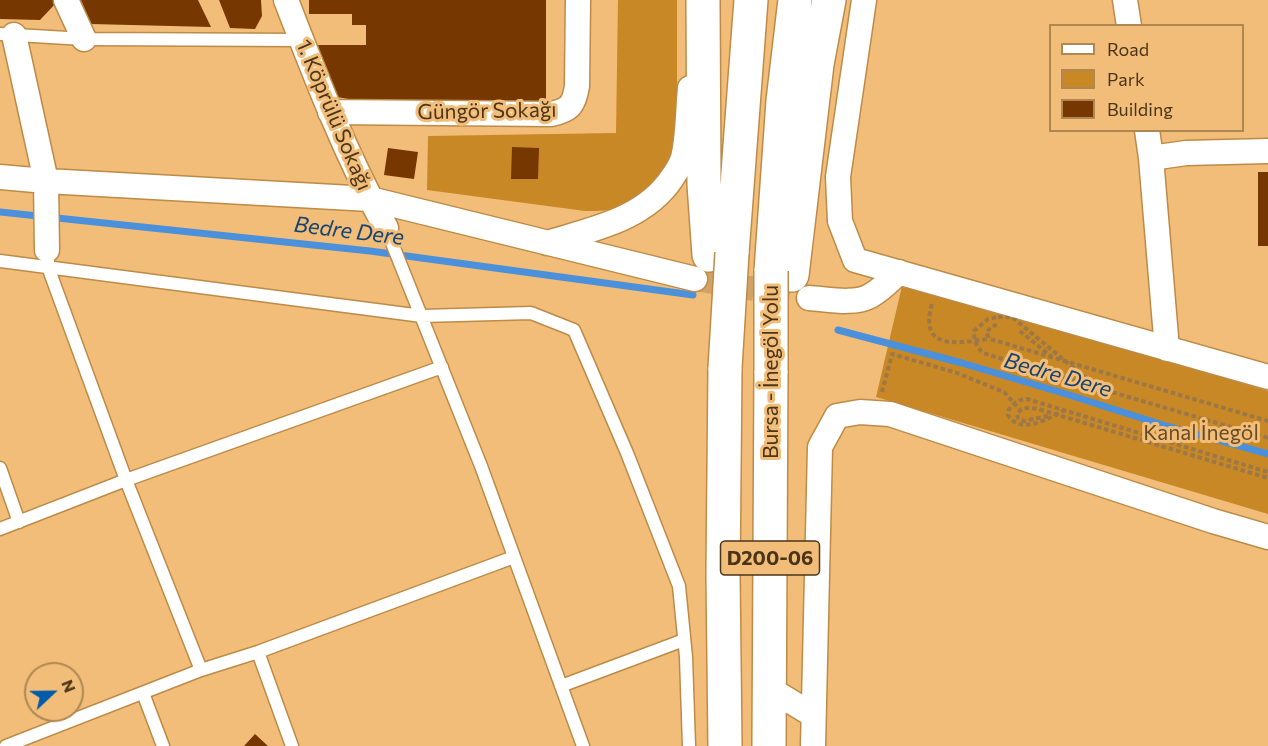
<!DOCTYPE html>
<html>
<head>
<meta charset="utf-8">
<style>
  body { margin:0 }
  #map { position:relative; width:1268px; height:746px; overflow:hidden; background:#f2bd79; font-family:Commissioner,sans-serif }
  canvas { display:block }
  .legend { position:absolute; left:1049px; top:24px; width:195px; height:108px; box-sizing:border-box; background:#f2bd79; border:2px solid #af8753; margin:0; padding:8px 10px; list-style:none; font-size:18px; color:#4b3519 }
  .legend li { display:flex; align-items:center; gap:12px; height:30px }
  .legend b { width:30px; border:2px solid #af8753 }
  .north { position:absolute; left:24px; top:662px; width:60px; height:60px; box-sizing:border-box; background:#f2bd79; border:2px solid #af8753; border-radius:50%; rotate:68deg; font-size:16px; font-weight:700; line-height:24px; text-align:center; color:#4b3519 }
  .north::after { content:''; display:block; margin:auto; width:21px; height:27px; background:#005ba9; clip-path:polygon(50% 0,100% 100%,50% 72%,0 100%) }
</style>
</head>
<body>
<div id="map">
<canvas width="1268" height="746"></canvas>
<ul class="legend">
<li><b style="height:8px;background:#fff"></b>Road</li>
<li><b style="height:16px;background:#c88825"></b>Park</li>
<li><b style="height:16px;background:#763701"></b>Building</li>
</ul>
<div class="north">N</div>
</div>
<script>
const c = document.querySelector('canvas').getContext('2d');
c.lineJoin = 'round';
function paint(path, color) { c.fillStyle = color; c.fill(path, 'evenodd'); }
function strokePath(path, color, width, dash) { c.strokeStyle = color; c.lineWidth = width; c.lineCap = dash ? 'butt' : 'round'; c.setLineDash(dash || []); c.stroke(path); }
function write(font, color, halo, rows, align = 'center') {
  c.font = font + ' Commissioner,sans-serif'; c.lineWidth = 6; c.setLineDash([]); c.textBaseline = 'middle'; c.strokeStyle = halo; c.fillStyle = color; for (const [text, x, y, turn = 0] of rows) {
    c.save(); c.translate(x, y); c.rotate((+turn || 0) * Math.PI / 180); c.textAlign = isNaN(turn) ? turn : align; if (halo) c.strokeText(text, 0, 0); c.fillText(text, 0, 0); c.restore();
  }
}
paint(new Path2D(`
  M 618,0 L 677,0 L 677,150 C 664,171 646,195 622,206 C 611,211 597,211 585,211 L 427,190 L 428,136 L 616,133 Z
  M 903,282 L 1268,391 L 1268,514 L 876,397 Z`), '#c88825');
strokePath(new Path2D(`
  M 0,212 L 370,251 L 693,295
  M 838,330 L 962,363 L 1063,393 L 1163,425 L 1268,454`), '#4b90db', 7);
paint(new Path2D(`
  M 0,0 L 56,0 L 57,2 L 40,20 L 0,19 Z
  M 81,0 L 198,0 L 211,27 L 91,24 Z
  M 219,0 L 261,0 L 262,16 L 255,29 L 230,28 Z
  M 309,0 L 546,0 L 546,103 L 366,102 L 337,97 L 324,72 L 318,45 L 366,45 L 366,25 L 352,25 L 352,14 L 309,14 Z
  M 512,147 L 539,148 L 538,179 L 511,179 Z
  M 388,148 L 418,152 L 414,179 L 384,175 Z
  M 1258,172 L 1268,172 L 1268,246 L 1258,246 Z
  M 255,734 L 268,746 L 244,746 Z`), '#763701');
strokePath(new Path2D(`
  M 695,279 L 809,298`), '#d1a266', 24, [24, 12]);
const lane = new Path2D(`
  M 0,34 L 84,39 L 301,40
  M 386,228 L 481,466 L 583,746
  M 0,261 L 422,316 L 531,313 L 574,330 L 627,453 L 679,586 L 686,657 L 689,746
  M 48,261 L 48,267 L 126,480 L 201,670
  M 0,468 L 19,522
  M 0,529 L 126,480 L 442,367
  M 258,652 L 292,746
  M 561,686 L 684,640
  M 143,693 L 163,746
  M 6,746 L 201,670 L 258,652 L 514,557`);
const street = new Path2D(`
  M 66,0 L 84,39
  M 286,0 C 316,78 346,155 386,228
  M 864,0 L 838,177 L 840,221 L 855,260 L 1268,377
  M 1125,0 L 1129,26
  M 14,35 L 46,181 L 47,250
  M 330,112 L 551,114 C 570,110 574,105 577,86 L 578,0
  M 1147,130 L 1151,158 L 1167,349
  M 1151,158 L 1186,153 L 1268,151
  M 0,177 L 46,181 L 370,199 L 695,279
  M 547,243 C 592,229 644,220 672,178 C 677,171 683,162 684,153 C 688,134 688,109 690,88
  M 809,298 C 827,299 854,305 870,296 C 881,290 890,281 899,272
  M 770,689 L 813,715
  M 813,746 L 820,447 L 837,416 L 860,412 L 890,414 L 1213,521 L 1268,537`);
const highway = new Path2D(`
  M 703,0 L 704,184 L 709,255
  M 732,253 L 751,0
  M 771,271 L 783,101 L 795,0
  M 792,275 L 817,64 L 829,0
  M 725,368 L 723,574 L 725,746
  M 769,746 L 771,371`);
strokePath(lane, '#bd8b47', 15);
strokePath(street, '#bd8b47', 27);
strokePath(highway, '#bd8b47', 36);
strokePath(new Path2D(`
  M 932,304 C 918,353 960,342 990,339
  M 998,317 L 1012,317 L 1098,388 L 983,353 C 976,346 974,341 974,331 L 988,319 Z
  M 997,325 L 992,326 L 986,333 L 990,339 L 1268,421
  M 1020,331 L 1052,357
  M 1098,388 L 1268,438
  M 882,392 L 892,354 L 957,373 L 1004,392 L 1020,410
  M 1065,410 C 1048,418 1021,436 1008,415 L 1009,409 L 1015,403 L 1020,400 L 1027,399 L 1268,472
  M 1048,416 L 1024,421 L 1018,418 L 1017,414 C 1023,406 1028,408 1038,409 L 1268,478`), '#9c7747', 4, [4.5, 3]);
strokePath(lane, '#fff', 12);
strokePath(street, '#fff', 24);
strokePath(highway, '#fff', 33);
const highwayBridge = new Path2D(`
  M 771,271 L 771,371
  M 725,368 L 732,253`);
strokePath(highwayBridge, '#bd8b47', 36, []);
strokePath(highwayBridge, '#fff', 33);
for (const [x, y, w] of [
  [770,558,99]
]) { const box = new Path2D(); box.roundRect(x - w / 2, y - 17, w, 34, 4.5); c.fillStyle = '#f2bd79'; c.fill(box); strokePath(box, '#4b3519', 1.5); }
write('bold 20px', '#4b3519', null, [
  ["D200-06",770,558]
]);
write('21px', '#4b3519', '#f2bd79', [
  ["Güngör Sokağı",487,111,-1],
  ["1. Köprülü Sokağı",334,115,67],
  ["Bursa - İnegöl Yolu",771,372,-90]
]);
write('21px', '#674b26', '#f2bd79', [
  ["Kanal İnegöl",1201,433]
]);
write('italic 22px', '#144374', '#f2bd79', [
  ["Bedre Dere",349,231,7],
  ["Bedre Dere",1058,375,16]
]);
</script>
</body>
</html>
